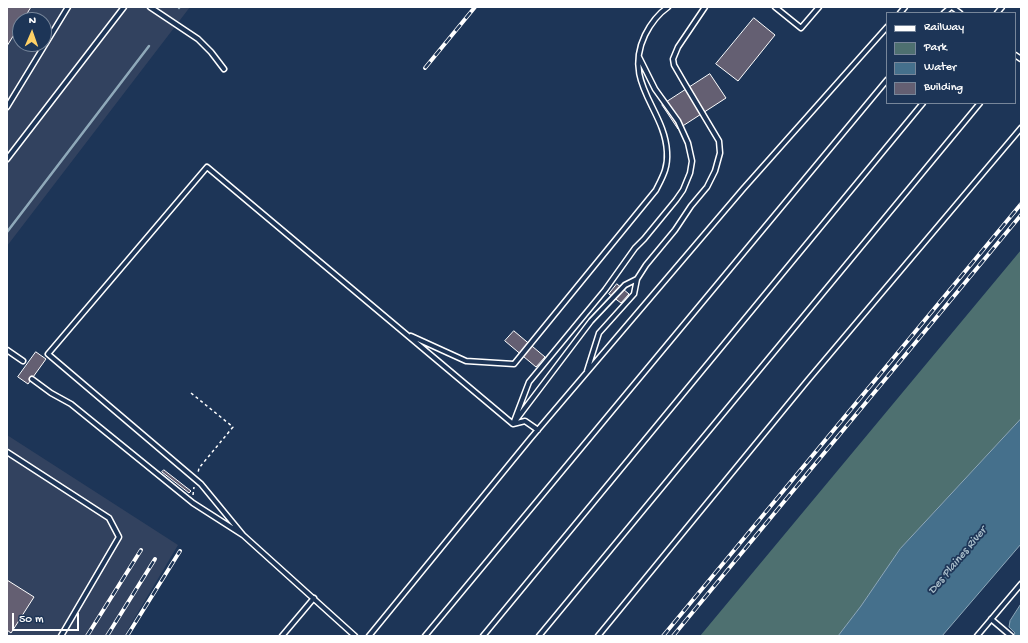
<!DOCTYPE html>
<html>
<head>
<meta charset="utf-8">
<style>
  body { margin:0 }
  #map { position:relative; width:1028px; height:643px; overflow:hidden; background:#1d3557; font-family:"Gochi Hand",sans-serif }
  canvas { display:block }
  .frame { position:absolute; inset:0; border:8px solid #fff; pointer-events:none }
  .legend { position:absolute; left:886px; top:12px; width:130px; height:92px; box-sizing:border-box; background:#1d3557; border:1px solid #77869a; margin:0; padding:5px 7px; list-style:none; font-size:12px; color:#fff }
  .legend li { display:flex; align-items:center; gap:8px; height:20px }
  .legend b { width:20px; border:1px solid #77869a }
  .north { position:absolute; left:12px; top:12px; width:40px; height:40px; box-sizing:border-box; background:#1d3557; border:1px solid #77869a; border-radius:50%; rotate:2deg; font-size:11px; font-weight:700; line-height:16px; text-align:center; color:#fff }
  .north::after { content:''; display:block; margin:auto; width:14px; height:18px; background:#ffd166; clip-path:polygon(50% 0,100% 100%,50% 72%,0 100%) }
  .scale { position:absolute; left:12px; top:613px; width:67px; height:18px; box-sizing:border-box; border:2px solid #fff; border-top:0; padding-left:5px; font-size:12px; line-height:14px; white-space:nowrap; color:#fff; -webkit-text-stroke:3px #1d3557; paint-order:stroke }
</style>
</head>
<body>
<div id="map">
<canvas width="1028" height="643"></canvas>
<div class="frame"></div>
<ul class="legend">
<li><b style="height:5px;background:#fff"></b>Railway</li>
<li><b style="height:11px;background:#4e7070"></b>Park</li>
<li><b style="height:11px;background:#45708c"></b>Water</li>
<li><b style="height:11px;background:#645f72"></b>Building</li>
</ul>
<div class="north">N</div>
<div class="scale">50 m</div>
</div>
<script>
const c = document.querySelector('canvas').getContext('2d');
c.lineJoin = 'round';
function paint(path, color) { c.fillStyle = color; c.fill(path, 'evenodd'); }
function strokePath(path, color, width, dash) { c.strokeStyle = color; c.lineWidth = width; c.lineCap = dash ? 'butt' : 'round'; c.setLineDash(dash || []); c.stroke(path); }
function write(font, color, halo, rows, align = 'center') {
  c.font = font + ' "Gochi Hand",sans-serif'; c.lineWidth = 3.5; c.setLineDash([]); c.textBaseline = 'middle'; c.strokeStyle = halo; c.fillStyle = color; for (const [text, x, y, turn = 0] of rows) {
    c.save(); c.translate(x, y); c.rotate((+turn || 0) * Math.PI / 180); c.textAlign = isNaN(turn) ? turn : align; if (halo) c.strokeText(text, 0, 0); c.fillText(text, 0, 0); c.restore();
  }
}
paint(new Path2D(`
  M 7,7 L 190,7 L 7,246 ZM 20,20 L 44,20 L 44,44 L 20,44 Z
  M 7,435 L 178,545 L 124,636 L 7,636 Z`), '#32425f');
paint(new Path2D(`
  M 1021,250 L 1021,419 L 900,549 L 861,606 L 838,636 L 700,636 Z`), '#4e7070');
const water = new Path2D(`
  M 1021,419 L 1021,544 L 942,636 L 838,636 L 861,606 L 900,549 Z
  M 1021,604 L 1021,636 L 1013,636 L 1015,633 L 1009,627 L 1010,621 Z`);
paint(water, '#45708c');
strokePath(water, '#8fa9ba', 1);
strokePath(new Path2D(`
  M 179,8 L 179,7
  M 7,232 L 149,46`), '#8fa9ba', 2.5);
const building = new Path2D(`
  M 7,7 L 31,7 L 23,20 L 20,20 L 20,25 L 7,46 Z
  M 754,18 L 775,35 L 738,81 L 716,64 Z
  M 710,74 L 726,98 L 678,129 L 662,105 Z
  M 617,284 L 629,294 L 621,303 L 609,294 Z
  M 514,331 L 545,357 L 536,367 L 505,341 Z
  M 36,352 L 46,359 L 28,384 L 18,377 Z
  M 164,470 L 191,491 L 189,493 L 162,472 Z
  M 7,580 L 34,597 L 11,633 L 7,630 Z`);
paint(building, '#645f72');
strokePath(building, '#fff', 1);
const lane = new Path2D(`
  M 150,7 L 198,39 L 211,52 L 224,69
  M 775,7 L 801,28 L 819,7
  M 952,7 L 960,13
  M 900,13 L 905,7
  M 944,13 L 951,7
  M 997,13 L 1002,7
  M 1015,55 L 1021,59
  M 7,107 L 68,7
  M 7,159 L 124,7
  M 411,336 L 466,361 L 514,364 L 656,190 C 663,176 668,168 667,152 C 665,109 622,83 645,35 C 650,25 658,14 668,7
  M 7,350 L 23,361
  M 587,371 L 599,333 L 634,294 L 637,279 L 646,265 L 675,230 L 691,206 L 707,187 L 715,171 L 720,153 L 719,141 L 685,84 L 674,65 L 673,59 L 678,47 L 705,7
  M 32,379 L 51,393 L 71,404 L 193,503 L 243,535 L 355,636
  M 516,420 L 591,321 L 625,285 L 637,279
  M 513,424 L 529,382 L 605,290 L 635,248 L 644,239 L 676,200 L 683,190 L 690,173 L 692,161 L 688,143 L 678,121 L 655,89 L 639,57
  M 7,452 L 109,518 L 119,537 L 61,636
  M 243,535 L 201,484 L 48,354 L 207,167 L 513,424 L 525,421 L 538,430
  M 991,619 L 1011,636
  M 282,636 L 314,598
  M 369,636 L 530,439 L 743,189 L 887,27
  M 425,636 L 887,80
  M 483,636 L 923,103
  M 539,636 L 980,103
  M 598,636 L 808,380 L 1021,128
  M 977,636 L 1021,584`);
strokePath(lane, '#fff', 7);
strokePath(new Path2D(`
  M 191,393 L 233,427 L 199,468 L 198,473
  M 193,495 L 194,487`), '#fff', 1.5, [3, 3]);
strokePath(lane, '#1d3557', 4);
const rail = new Path2D(`
  M 425,68 L 475,7
  M 87,636 L 141,550
  M 107,636 L 155,559
  M 127,636 L 180,551
  M 663,636 L 1021,204
  M 673,636 L 1021,215`);
strokePath(rail, '#fff', 4);
strokePath(rail, '#1d3557', 2.5, [8]);
write('italic 12px', '#abbfcb', '#1d3557', [
  ["Des Plaines River",958,561,-50]
]);
</script>
</body>
</html>
